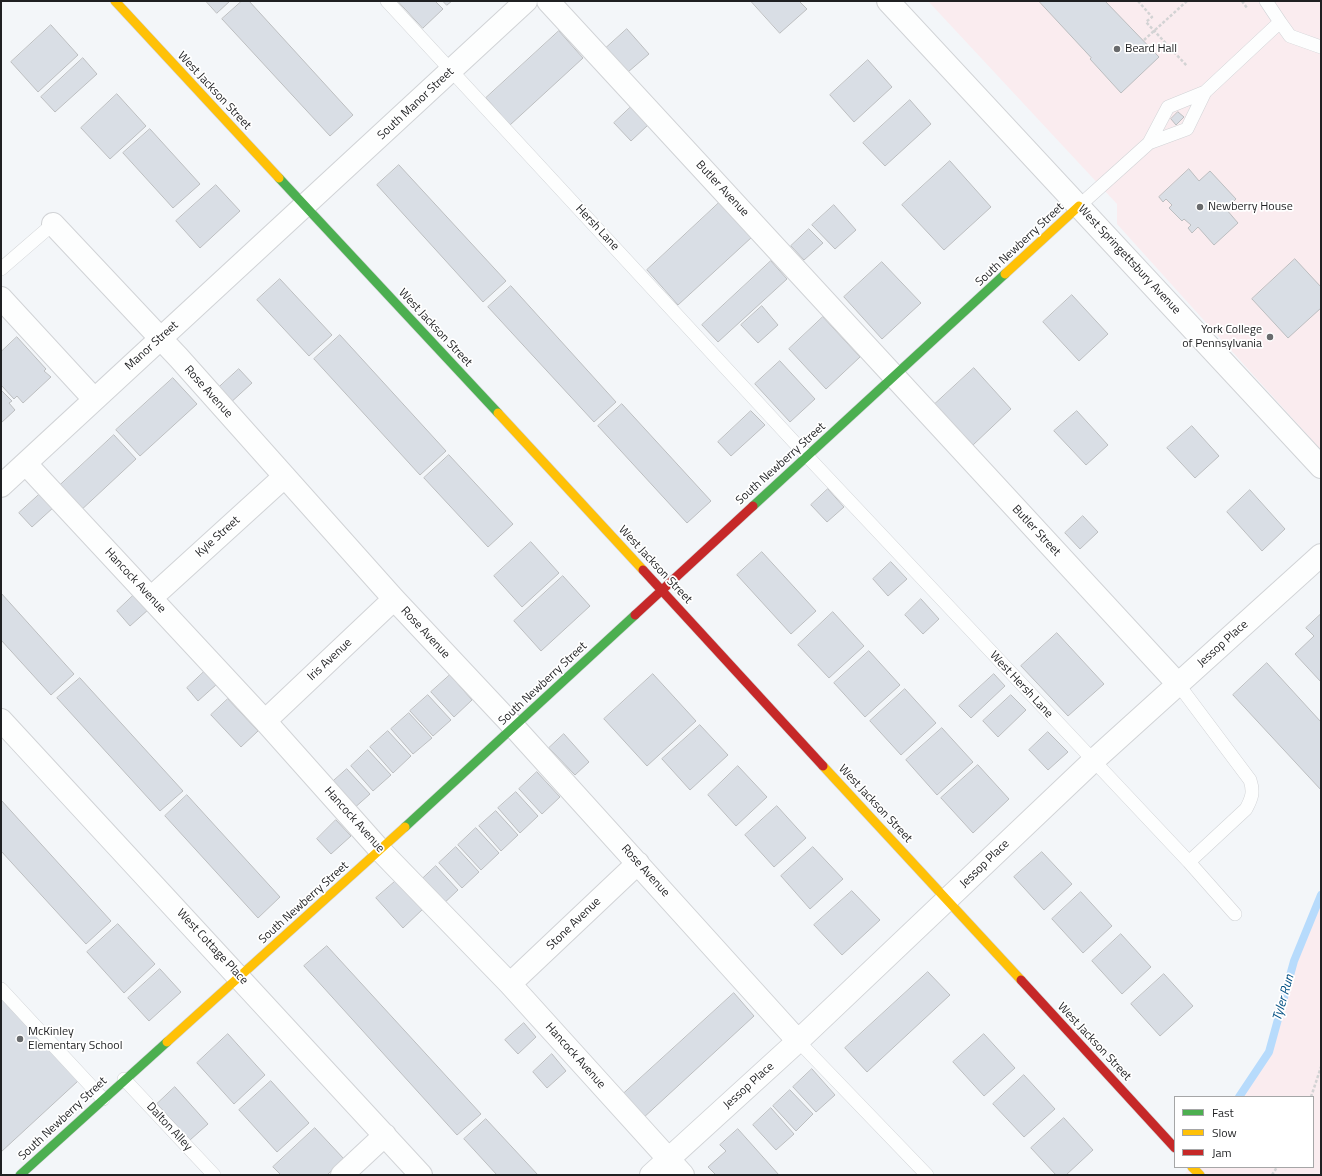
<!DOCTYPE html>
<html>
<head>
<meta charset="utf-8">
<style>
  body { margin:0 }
  #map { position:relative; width:1322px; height:1176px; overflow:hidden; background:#f3f6f9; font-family:"Titillium Web",sans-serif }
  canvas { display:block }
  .frame { position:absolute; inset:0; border:2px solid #1f2022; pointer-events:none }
  .legend { position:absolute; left:1174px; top:1096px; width:140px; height:72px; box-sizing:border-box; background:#fff; border:1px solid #a5a6a7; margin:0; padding:5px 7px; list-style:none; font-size:12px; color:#1f2022 }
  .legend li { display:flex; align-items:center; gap:8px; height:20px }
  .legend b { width:20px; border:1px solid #a5a6a7 }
</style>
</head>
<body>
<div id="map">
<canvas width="1322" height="1176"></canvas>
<div class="frame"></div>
<ul class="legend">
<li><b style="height:5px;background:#4caf50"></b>Fast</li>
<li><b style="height:5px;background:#ffc107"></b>Slow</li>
<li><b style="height:5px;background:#c62828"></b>Jam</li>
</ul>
</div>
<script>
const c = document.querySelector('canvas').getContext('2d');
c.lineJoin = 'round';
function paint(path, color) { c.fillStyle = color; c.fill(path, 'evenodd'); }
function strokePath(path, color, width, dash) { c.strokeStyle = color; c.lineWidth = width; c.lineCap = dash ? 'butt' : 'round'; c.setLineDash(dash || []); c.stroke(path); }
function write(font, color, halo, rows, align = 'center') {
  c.font = font + ' "Titillium Web",sans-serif'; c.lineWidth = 3.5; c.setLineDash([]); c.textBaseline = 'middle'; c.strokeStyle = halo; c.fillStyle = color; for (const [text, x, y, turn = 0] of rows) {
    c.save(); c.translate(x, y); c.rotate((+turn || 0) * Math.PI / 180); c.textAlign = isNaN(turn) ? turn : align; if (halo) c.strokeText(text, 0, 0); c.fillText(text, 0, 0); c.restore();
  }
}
paint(new Path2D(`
  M 928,1 L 1321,1 L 1321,450 L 1117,224 L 1117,204 Z
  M 1321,895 L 1321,1175 L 1184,1175 L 1190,1167 L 1313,1167 L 1313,1097 L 1239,1097 L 1269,1052 L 1294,961 Z`), '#faecef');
strokePath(new Path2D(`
  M 1239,1097 L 1269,1052 L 1294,961 L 1321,895`), '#b7dbfc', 8);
const building = new Path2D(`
  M 206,1 L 230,1 L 217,13 Z
  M 242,1 L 249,1 L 353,115 L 330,136 L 222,19 Z
  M 398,1 L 435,1 L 443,9 L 423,28 Z
  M 443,1 L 452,1 L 447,5 Z
  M 751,1 L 799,1 L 807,9 L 780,33 Z
  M 1039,1 L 1105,1 L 1159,57 L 1121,93 L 1090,59 L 1091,58 Z
  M 51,25 L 78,55 L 38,92 L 11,62 Z
  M 627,29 L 649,54 L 628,72 L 606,48 Z
  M 559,31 L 583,58 L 510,125 L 486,98 Z
  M 83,58 L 97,74 L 55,112 L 41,97 Z
  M 868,60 L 892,87 L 854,122 L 830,95 Z
  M 117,94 L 146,126 L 110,159 L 81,128 Z
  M 910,100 L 931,124 L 885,166 L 863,143 Z
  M 632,106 L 648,125 L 631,141 L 614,123 Z
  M 1178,112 L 1184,117 L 1176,125 L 1171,119 Z
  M 150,129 L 200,184 L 173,208 L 123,153 Z
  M 950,161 L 991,207 L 944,250 L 902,205 Z
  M 399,165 L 506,281 L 483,302 L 377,185 Z
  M 1189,169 L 1199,181 L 1210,171 L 1236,199 L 1226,209 L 1238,223 L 1214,245 L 1198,227 L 1192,233 L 1188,228 L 1191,225 L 1184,219 L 1182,221 L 1169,208 L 1172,205 L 1166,199 L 1163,202 L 1159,197 Z
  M 216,185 L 240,211 L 200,248 L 176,221 Z
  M 720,202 L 752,237 L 678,305 L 647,270 Z
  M 834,205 L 856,230 L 835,249 L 812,225 Z
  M 809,229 L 823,243 L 804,260 L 791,246 Z
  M 1295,259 L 1321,287 L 1321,308 L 1288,338 L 1252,299 Z
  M 771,261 L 787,279 L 718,342 L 702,325 Z
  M 882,262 L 921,303 L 882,339 L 844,297 Z
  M 280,279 L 332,335 L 309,356 L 257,300 Z
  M 511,286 L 616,402 L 594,422 L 488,307 Z
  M 1072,295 L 1108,334 L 1079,361 L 1043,322 Z
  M 762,306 L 778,325 L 758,343 L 741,325 Z
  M 823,317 L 860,357 L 826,389 L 789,349 Z
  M 340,335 L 446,451 L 420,475 L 314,359 Z
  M 17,337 L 46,369 L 44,371 L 51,377 L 23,403 L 17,396 L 14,399 L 1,385 L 1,352 Z
  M 780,361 L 815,399 L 790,422 L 755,384 Z
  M 974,368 L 1011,409 L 973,445 L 935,404 Z
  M 239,369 L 252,383 L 228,405 L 215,391 Z
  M 173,378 L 197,404 L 140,456 L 116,430 Z
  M 1,390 L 12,401 L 9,403 L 15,410 L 1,423 Z
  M 622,404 L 711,501 L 687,523 L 598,426 Z
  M 751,411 L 765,425 L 731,456 L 718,442 Z
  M 1077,411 L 1108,445 L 1086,465 L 1054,431 Z
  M 1192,426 L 1219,456 L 1195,478 L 1167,448 Z
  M 114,435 L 136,459 L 78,513 L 56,489 Z
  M 449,455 L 513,524 L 488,547 L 424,478 Z
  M 828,489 L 844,507 L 827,522 L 811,505 Z
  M 1250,490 L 1285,529 L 1262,551 L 1227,512 Z
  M 41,493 L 54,507 L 32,527 L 19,513 Z
  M 1083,516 L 1098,532 L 1080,549 L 1065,533 Z
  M 531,542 L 559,573 L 522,607 L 494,576 Z
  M 762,552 L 816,611 L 791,634 L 737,575 Z
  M 891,562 L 907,579 L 888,596 L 873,579 Z
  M 563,576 L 590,606 L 541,651 L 514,621 Z
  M 1,593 L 74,674 L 51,695 L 1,640 Z
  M 135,594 L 149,609 L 130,626 L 117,611 Z
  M 921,599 L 939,619 L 923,634 L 905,615 Z
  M 833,612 L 864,646 L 829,678 L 798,645 Z
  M 1321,614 L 1321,682 L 1295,654 L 1314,636 L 1306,628 Z
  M 1057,633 L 1104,684 L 1068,716 L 1021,666 Z
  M 869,651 L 900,685 L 865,717 L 834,683 Z
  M 1267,663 L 1321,722 L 1321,790 L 1233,695 Z
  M 205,671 L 217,684 L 198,701 L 187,688 Z
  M 653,674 L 696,721 L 647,766 L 604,719 Z
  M 994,674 L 1005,686 L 971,718 L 959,706 Z
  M 450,675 L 472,700 L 454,717 L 431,692 Z
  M 80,678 L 183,791 L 160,811 L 57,698 Z
  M 905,689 L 936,723 L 901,755 L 870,721 Z
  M 428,695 L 451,720 L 433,736 L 410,711 Z
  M 1011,695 L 1026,710 L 998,737 L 983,721 Z
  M 228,699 L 258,731 L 241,747 L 211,715 Z
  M 409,713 L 432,738 L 413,754 L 391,729 Z
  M 700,725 L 728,755 L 690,790 L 662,759 Z
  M 942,728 L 973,762 L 937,795 L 906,760 Z
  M 388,731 L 411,756 L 393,773 L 370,747 Z
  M 1048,732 L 1068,752 L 1048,770 L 1029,750 Z
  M 564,734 L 589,762 L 575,775 L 549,748 Z
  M 368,750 L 391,775 L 373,791 L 351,766 Z
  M 978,765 L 1009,799 L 973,833 L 941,798 Z
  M 738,766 L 767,797 L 736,826 L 708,795 Z
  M 347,769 L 370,794 L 352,810 L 329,785 Z
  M 537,772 L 560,797 L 542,814 L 519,789 Z
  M 516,792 L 538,816 L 520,833 L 498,808 Z
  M 187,795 L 280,897 L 258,918 L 165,816 Z
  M 1,800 L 111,921 L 86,944 L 1,851 Z
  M 777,806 L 806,838 L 774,867 L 745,835 Z
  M 496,811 L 518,835 L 501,851 L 479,826 Z
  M 336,820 L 351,836 L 331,854 L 317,839 Z
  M 476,828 L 499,853 L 481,870 L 458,845 Z
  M 456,847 L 479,872 L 462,888 L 439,863 Z
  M 813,847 L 843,879 L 810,909 L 781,876 Z
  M 1042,852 L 1072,884 L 1044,910 L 1014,877 Z
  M 436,866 L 458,890 L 440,907 L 418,883 Z
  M 398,879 L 424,908 L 403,928 L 376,898 Z
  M 852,891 L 880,920 L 842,955 L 814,925 Z
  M 1081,892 L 1112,926 L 1083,953 L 1052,919 Z
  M 118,924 L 155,964 L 124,993 L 87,952 Z
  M 1121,934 L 1151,967 L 1122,994 L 1092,961 Z
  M 327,946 L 481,1114 L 457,1135 L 304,966 Z
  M 160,969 L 181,992 L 149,1021 L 128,998 Z
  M 928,972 L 950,995 L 867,1072 L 845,1048 Z
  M 1164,974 L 1193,1006 L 1160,1036 L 1131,1004 Z
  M 734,993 L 754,1016 L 642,1119 L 621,1096 Z
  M 1,998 L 78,1081 L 1,1152 Z
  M 524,1023 L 536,1037 L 518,1054 L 505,1040 Z
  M 228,1034 L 265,1075 L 234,1104 L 197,1063 Z
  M 984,1034 L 1015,1068 L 984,1096 L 953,1062 Z
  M 552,1054 L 566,1071 L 547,1088 L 533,1072 Z
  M 812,1069 L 835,1095 L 816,1112 L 793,1087 Z
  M 1024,1075 L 1055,1109 L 1024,1137 L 993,1104 Z
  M 271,1081 L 309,1123 L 277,1152 L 239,1110 Z
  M 175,1087 L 208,1124 L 190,1140 L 157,1104 Z
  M 790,1090 L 813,1114 L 796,1131 L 773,1106 Z
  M 771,1108 L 794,1134 L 776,1150 L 753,1125 Z
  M 1064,1118 L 1093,1150 L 1066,1175 L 1056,1175 L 1031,1148 Z
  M 486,1119 L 538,1175 L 497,1175 L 464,1139 Z
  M 315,1128 L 344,1159 L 327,1175 L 281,1175 L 273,1167 Z
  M 738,1129 L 779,1175 L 716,1175 L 708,1167 L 726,1151 L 720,1145 Z`);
paint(building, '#d9dee5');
strokePath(building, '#bcbec0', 1);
const lane = new Path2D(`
  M 387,1 L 807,456 L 1189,862 L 1235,914
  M 1280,22 L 1290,36 L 1321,47
  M 1149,143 L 1187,129 L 1205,92 L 1280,22 L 1266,1
  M 1079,206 L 1149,143 L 1168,107 L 1205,92
  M 1,269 L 53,224
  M 1178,684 L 1250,780 C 1254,792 1252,798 1246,809 L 1189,862
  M 1,989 L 103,1099
  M 798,1041 L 927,1175
  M 124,1079 L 214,1175`);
const street = new Path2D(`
  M 548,1 L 1178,684
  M 888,1 L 1321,467
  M 53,224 L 179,358 L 394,599 L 514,727 L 798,1041
  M 1,298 L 94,399
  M 26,464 L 265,721 L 380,850 L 510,984 L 683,1175
  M 1,486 L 526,1
  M 151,598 L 284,477
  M 1,720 L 421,1175
  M 265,721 L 394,599
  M 510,984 L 638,863
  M 342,1175 L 385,1135
  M 651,1175 L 798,1041 L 1093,761 L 1321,555`);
const fast = new Path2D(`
  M 279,178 L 498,413
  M 753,506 L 1005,274
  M 405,827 L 635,615
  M 20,1175 L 167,1042`);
const slow = new Path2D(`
  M 115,1 L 279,178
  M 1005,274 L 1079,206
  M 498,413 L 643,570
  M 823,766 L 1021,980
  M 167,1042 L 405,827
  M 1192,1167 L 1200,1175`);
const jam = new Path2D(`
  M 643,570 L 823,766
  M 635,615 L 753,506
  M 1021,980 L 1175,1148`);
strokePath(lane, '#d1d3d6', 14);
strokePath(street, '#d1d3d6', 24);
strokePath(fast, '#d1d3d6', 10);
strokePath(slow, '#d1d3d6', 10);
strokePath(jam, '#d1d3d6', 10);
strokePath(new Path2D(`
  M 1138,1 L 1152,17 L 1146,22 L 1187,66
  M 1242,1 L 1247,8
  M 1144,40 L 1187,1
  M 1311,1097 L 1321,1067
  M 1272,1175 L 1277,1167`), '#d3d3d4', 2.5, [3, 2]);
strokePath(lane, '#fdfefe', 13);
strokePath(street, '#fdfefe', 22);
strokePath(fast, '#4caf50', 9);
strokePath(slow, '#ffc107', 9);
strokePath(jam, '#c62828', 9);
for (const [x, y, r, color] of [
  [1117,49,4,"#696b6d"],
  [1200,207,4,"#696b6d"],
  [1270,337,4,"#696b6d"],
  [20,1039,4,"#696b6d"]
]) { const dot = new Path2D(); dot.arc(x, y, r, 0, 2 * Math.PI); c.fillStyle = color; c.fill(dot); strokePath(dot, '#fff', 1.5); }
write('12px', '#1f2022', '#fff', [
  ["Beard Hall",1125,49],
  ["Newberry House",1208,207],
  ["York College",1262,330,"right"],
  ["of Pennsylvania",1262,344,"right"],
  ["McKinley",28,1032],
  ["Elementary School",28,1046]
], 'left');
write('12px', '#1f2022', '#fff', [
  ["West Jackson Street",214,91,47],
  ["South Manor Street",416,104,-43],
  ["Butler Avenue",722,189,47],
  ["Hersh Lane",597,228,47],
  ["South Newberry Street",1020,245,-43],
  ["West Springettsbury Avenue",1129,260,47],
  ["West Jackson Street",435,328,47],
  ["Manor Street",152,346,-42],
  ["Rose Avenue",208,392,48],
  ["South Newberry Street",781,464,-42],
  ["Butler Street",1036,531,47],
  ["Kyle Street",218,537,-42],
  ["West Jackson Street",655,565,47],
  ["Hancock Avenue",135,581,47],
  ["Rose Avenue",425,633,47],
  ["Jessop Place",1223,644,-42],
  ["Iris Avenue",330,660,-43],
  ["South Newberry Street",543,684,-43],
  ["West Hersh Lane",1021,685,47],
  ["West Jackson Street",875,804,47],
  ["Hancock Avenue",354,820,48],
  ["Jessop Place",985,864,-44],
  ["Rose Avenue",645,871,48],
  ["South Newberry Street",304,903,-42],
  ["Stone Avenue",574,924,-44],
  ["West Cottage Place",212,947,47],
  ["West Jackson Street",1094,1042,47],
  ["Hancock Avenue",575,1056,48],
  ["Jessop Place",749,1086,-42],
  ["South Newberry Street",63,1119,-43],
  ["Dalton Alley",169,1127,47]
]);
write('italic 13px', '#004f82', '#fff', [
  ["Tyler Run",1284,998,-74]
]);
</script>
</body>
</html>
